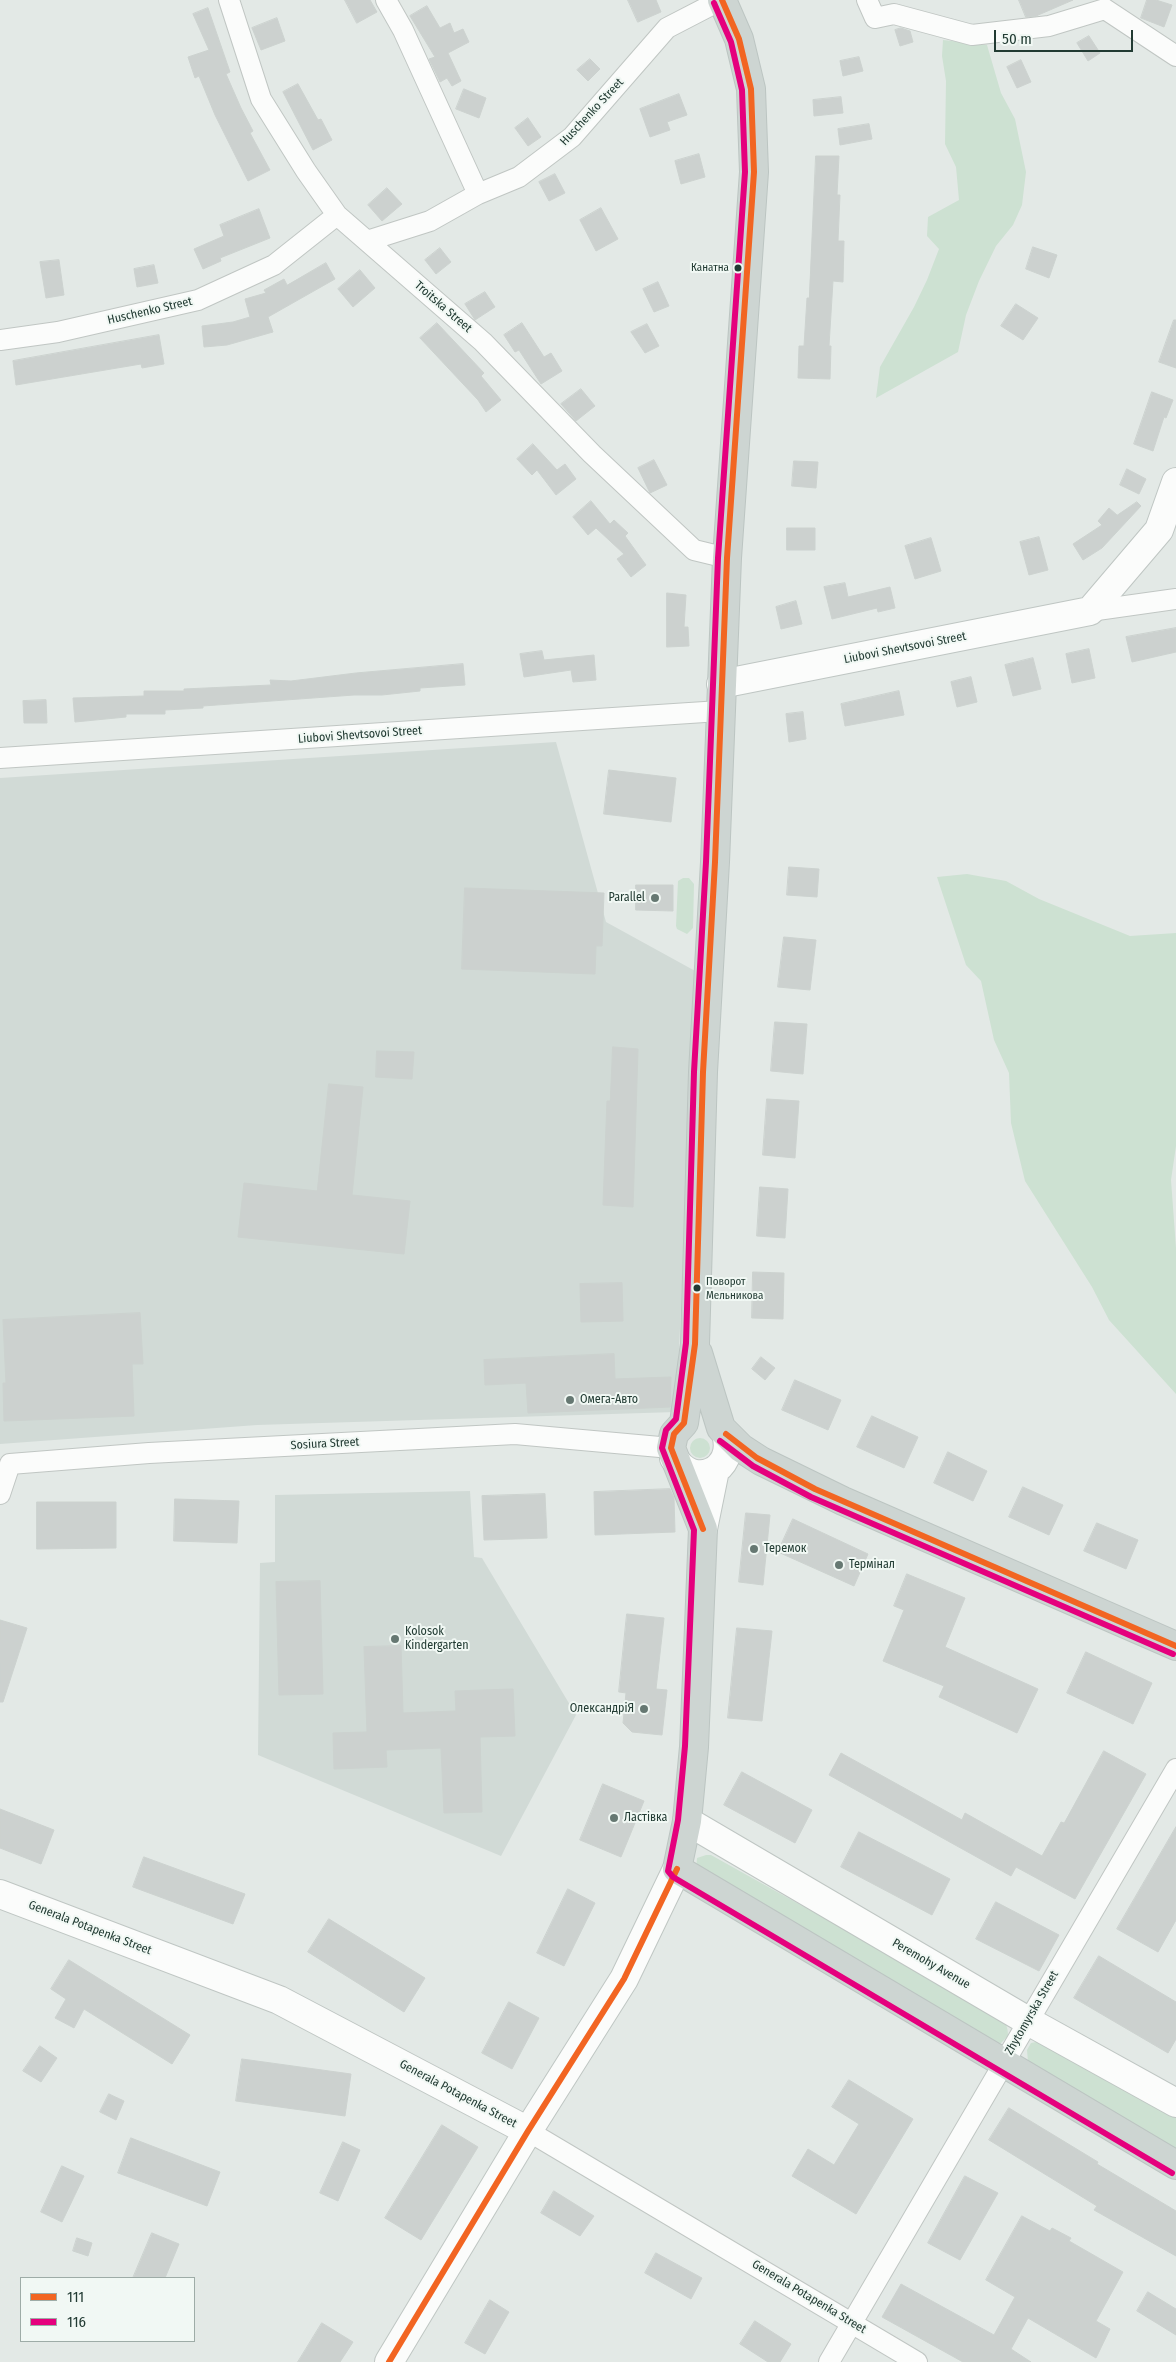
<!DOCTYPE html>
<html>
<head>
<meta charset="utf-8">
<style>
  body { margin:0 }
  #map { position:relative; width:1176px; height:2362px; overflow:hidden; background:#e3e9e6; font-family:"Fira Sans Condensed",sans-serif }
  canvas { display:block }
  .legend { position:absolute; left:20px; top:2277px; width:175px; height:65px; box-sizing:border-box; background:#f1f8f4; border:1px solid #9eaca7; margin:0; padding:6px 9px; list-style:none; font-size:15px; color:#223b33 }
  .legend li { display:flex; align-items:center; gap:10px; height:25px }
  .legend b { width:25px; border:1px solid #9eaca7 }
  .scale { position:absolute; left:994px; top:30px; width:139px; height:22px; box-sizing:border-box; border:2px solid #223b33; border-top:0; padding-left:6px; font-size:15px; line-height:18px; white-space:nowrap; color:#223b33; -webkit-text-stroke:4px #f1f8f4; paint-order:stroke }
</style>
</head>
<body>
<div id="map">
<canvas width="1176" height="2362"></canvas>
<ul class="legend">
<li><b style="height:6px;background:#f26522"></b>111</li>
<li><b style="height:6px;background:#e5007d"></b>116</li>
</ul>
<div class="scale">50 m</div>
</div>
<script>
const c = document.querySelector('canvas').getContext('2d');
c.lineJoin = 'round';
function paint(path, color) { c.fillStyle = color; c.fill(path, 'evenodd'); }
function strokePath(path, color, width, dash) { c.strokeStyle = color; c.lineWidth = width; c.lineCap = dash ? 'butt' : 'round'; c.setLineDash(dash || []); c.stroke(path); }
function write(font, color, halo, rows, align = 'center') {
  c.font = font + ' "Fira Sans Condensed",sans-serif'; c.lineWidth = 4; c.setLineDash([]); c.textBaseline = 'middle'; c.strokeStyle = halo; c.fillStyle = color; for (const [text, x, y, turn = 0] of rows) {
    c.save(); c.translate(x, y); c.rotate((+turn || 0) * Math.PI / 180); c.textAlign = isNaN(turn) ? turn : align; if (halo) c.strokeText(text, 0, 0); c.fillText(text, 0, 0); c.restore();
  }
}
paint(new Path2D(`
  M 556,742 L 606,922 L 697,972 L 676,1412 L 257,1425 L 0,1444 L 0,778 Z
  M 470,1491 L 474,1557 L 482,1558 L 576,1715 L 501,1856 L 258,1755 L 260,1563 L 275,1562 L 275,1495 Z`), '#d1dad6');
paint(new Path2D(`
  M 943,40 L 987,45 L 1001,93 L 1015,119 L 1026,172 L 1022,205 L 1013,225 L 996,246 L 979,281 L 966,315 L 958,352 L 876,398 L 880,367 L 914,307 L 927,280 L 939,249 L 927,236 L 928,217 L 959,200 L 956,167 L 945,144 L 946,81 L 942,56 Z
  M 967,874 L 1006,881 L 1039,899 L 1130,936 L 1176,933 L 1176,1146 L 1171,1180 L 1176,1248 L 1176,1394 L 1109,1320 L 1092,1287 L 1025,1181 L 1011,1123 L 1009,1073 L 994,1040 L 981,981 L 966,965 L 937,877 Z
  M 683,878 L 689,878 L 694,884 L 693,928 L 687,934 L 677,929 L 676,926 L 678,881 Z
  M690 1448a10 10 0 1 1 20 0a10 10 0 1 1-20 0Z
  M 706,1855 L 711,1855 L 996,2014 C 1005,2021 1008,2025 1008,2036 L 998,2046 L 696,1871 L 697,1858 Z
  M 1041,2041 L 1176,2111 L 1176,2157 L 1028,2062 L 1027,2050 L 1031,2043 Z`), '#cde1d2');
const building = new Path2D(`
  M 345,0 L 370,0 L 377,12 L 357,23 Z
  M 628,0 L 656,0 L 661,12 L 638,22 Z
  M 1019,0 L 1073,0 L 1036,16 L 1026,17 Z
  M 1147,0 L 1156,0 L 1172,5 L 1164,27 L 1141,18 Z
  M 427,6 L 440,28 L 450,23 L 454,33 L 463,29 L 469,42 L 448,53 L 461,81 L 452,86 L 447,78 L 440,82 L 429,59 L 435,57 L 410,16 Z
  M 208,8 L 230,72 L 226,74 L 241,108 L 253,131 L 250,133 L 270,170 L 248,181 L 215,115 L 199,76 L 195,78 L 188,57 L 209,50 L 193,14 Z
  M 277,18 L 285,41 L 261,50 L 252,28 Z
  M 901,28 L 910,31 L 913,42 L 900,46 L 895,30 Z
  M 1089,36 L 1100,53 L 1088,61 L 1077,43 Z
  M 859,57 L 863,71 L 843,76 L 840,61 Z
  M 590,59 L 600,69 L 588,81 L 577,70 Z
  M 1021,60 L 1031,82 L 1017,88 L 1007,67 Z
  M 298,84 L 318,120 L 321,119 L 332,140 L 313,150 L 283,92 Z
  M 464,89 L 486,98 L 479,118 L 456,109 Z
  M 679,94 L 687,115 L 667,122 L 670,130 L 650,137 L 640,109 Z
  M 841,97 L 843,113 L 814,116 L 813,100 Z
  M 528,118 L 541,137 L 528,146 L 515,128 Z
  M 869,124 L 872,139 L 840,145 L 838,129 Z
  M 699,154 L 705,177 L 681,184 L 675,161 Z
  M 816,156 L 839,156 L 837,195 L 840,195 L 838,241 L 844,241 L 843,282 L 833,281 L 829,346 L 831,346 L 830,379 L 798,378 L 799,346 L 804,346 L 807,298 L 809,298 Z
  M 555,174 L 565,193 L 549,201 L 539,182 Z
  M 387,188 L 402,204 L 382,221 L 368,205 Z
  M 601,208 L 618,239 L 596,251 L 580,220 Z
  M 259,209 L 270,238 L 220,258 L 221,261 L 203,269 L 194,249 L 224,236 L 220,225 Z
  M 1033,247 L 1057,255 L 1049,278 L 1026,269 Z
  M 440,248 L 451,262 L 436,274 L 425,260 Z
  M 59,260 L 64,295 L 46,298 L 40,262 Z
  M 326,263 L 335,279 L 268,317 L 273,332 L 227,345 L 204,347 L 202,326 L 233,322 L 250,317 L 245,299 L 266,293 L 264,290 L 284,279 L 287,285 Z
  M 154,265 L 158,283 L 137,287 L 134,269 Z
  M 360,270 L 375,288 L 353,307 L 338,289 Z
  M 658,282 L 669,306 L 654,312 L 643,289 Z
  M 485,292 L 495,307 L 475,320 L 465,304 Z
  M 1016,304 L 1038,318 L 1023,340 L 1001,326 Z
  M 1174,320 L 1176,320 L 1176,368 L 1159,362 Z
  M 437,323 L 484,373 L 481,376 L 501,400 L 486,412 L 478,400 L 420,338 Z
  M 522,323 L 544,357 L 551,353 L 562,371 L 541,384 L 519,350 L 515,352 L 504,335 Z
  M 647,324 L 659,346 L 645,353 L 631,332 Z
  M 159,335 L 164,364 L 142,368 L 141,364 L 16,385 L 13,361 Z
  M 581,389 L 595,406 L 576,421 L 561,404 Z
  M 1152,392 L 1173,400 L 1166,418 L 1164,417 L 1153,451 L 1134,444 Z
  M 533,444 L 557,470 L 565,464 L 576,479 L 556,495 L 537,470 L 532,475 L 517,459 Z
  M 654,460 L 667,485 L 650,493 L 638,468 Z
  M 794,461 L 818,462 L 816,488 L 792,486 Z
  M 1127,469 L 1146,479 L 1139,494 L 1120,485 Z
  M 591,501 L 610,524 L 614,520 L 628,533 L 625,536 L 646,565 L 631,577 L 617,559 L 624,554 L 596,528 L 588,535 L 573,517 Z
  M 1137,502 L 1141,506 L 1102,548 L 1083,560 L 1073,544 L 1102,525 L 1098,521 L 1109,508 L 1117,515 Z
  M 787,528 L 815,528 L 815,550 L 787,550 Z
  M 1039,537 L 1048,570 L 1029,575 L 1020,542 Z
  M 931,538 L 941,571 L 915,579 L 905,546 Z
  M 845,583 L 848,597 L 890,587 L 895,608 L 878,612 L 877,608 L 832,619 L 824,587 Z
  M 667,593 L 686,595 L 684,627 L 688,627 L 689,646 L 667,647 Z
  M 796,601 L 802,624 L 781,629 L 776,607 Z
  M 1176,628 L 1176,652 L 1132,662 L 1126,637 Z
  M 1089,649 L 1095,678 L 1072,683 L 1066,654 Z
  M 542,651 L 544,660 L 594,655 L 596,680 L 573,682 L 571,670 L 524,677 L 520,654 Z
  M 1033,658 L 1041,689 L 1013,696 L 1005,665 Z
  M 463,664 L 465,685 L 420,688 L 420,691 L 382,695 L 354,695 L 203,706 L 203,708 L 165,710 L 165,714 L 126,714 L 126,717 L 75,722 L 73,698 L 144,696 L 144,691 L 184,691 L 184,689 L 271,685 L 270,680 L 291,681 L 356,673 Z
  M 971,677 L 977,702 L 957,707 L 951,682 Z
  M 899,691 L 904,715 L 845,726 L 841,704 Z
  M 46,700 L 47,723 L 24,723 L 23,701 Z
  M 803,712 L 806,739 L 789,742 L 786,714 Z
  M 609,770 L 676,778 L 671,822 L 604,814 Z
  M 789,867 L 819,869 L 817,897 L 787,895 Z
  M 636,885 L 673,885 L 673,911 L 636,910 Z
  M 465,888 L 604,893 L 602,946 L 596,946 L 595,974 L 462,969 Z
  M 784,937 L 816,940 L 810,990 L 778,987 Z
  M 775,1022 L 807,1024 L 803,1074 L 771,1071 Z
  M 613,1047 L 638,1049 L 633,1207 L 603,1205 L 607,1101 L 610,1101 Z
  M 377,1051 L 414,1052 L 412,1079 L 376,1077 Z
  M 329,1084 L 363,1087 L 352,1195 L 410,1201 L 404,1254 L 238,1237 L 244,1183 L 317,1191 Z
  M 767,1099 L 799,1101 L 795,1158 L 763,1155 Z
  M 760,1187 L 788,1189 L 785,1238 L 757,1236 Z
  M 753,1272 L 784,1273 L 783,1319 L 752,1318 Z
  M 622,1283 L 623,1321 L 581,1322 L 580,1284 Z
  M 140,1313 L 143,1364 L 132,1364 L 134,1416 L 4,1421 L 3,1383 L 6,1383 L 3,1320 Z
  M 614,1354 L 615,1379 L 671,1377 L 670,1407 L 528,1413 L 526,1383 L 485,1385 L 484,1360 Z
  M 761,1357 L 775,1368 L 765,1380 L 752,1369 Z
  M 795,1380 L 841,1400 L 828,1430 L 782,1410 Z
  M 872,1416 L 918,1437 L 904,1468 L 857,1447 Z
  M 948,1452 L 987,1471 L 973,1501 L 934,1483 Z
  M 1023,1487 L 1063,1505 L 1049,1535 L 1009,1517 Z
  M 670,1489 L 674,1498 L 675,1532 L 595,1535 L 594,1492 Z
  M 545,1494 L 547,1538 L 484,1540 L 482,1496 Z
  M 175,1499 L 239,1501 L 237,1543 L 174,1541 Z
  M 37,1502 L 116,1502 L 116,1548 L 37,1549 Z
  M 746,1513 L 770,1515 L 763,1585 L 739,1582 Z
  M 793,1519 L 868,1554 L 854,1586 L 778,1552 Z
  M 1097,1523 L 1138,1540 L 1126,1569 L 1084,1551 Z
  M 907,1574 L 965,1598 L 945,1647 L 1038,1689 L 1017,1733 L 939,1697 L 944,1686 L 883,1661 L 904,1610 L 894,1606 Z
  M 320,1581 L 323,1694 L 279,1695 L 276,1582 Z
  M 627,1614 L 664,1618 L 656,1689 L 667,1690 L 662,1735 L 632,1732 L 623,1723 L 626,1693 L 619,1692 Z
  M 0,1620 L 27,1628 L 3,1702 L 0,1702 Z
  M 737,1628 L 772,1631 L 762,1721 L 728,1718 Z
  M 401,1646 L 403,1713 L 456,1711 L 455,1691 L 513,1689 L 515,1736 L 480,1737 L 482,1812 L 444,1813 L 441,1748 L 386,1750 L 387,1767 L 334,1769 L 333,1733 L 367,1732 L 364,1647 Z
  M 1086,1652 L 1152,1683 L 1133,1724 L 1067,1693 Z
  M 1104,1751 L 1146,1774 L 1075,1899 L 1016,1867 L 1011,1876 L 829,1775 L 841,1753 L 962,1820 L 965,1813 L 1042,1856 L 1061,1822 L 1064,1823 Z
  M 742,1772 L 812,1810 L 795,1843 L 724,1805 Z
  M 603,1784 L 644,1801 L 621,1857 L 580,1840 Z
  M 0,1809 L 54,1830 L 41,1864 L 0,1848 Z
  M 1176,1827 L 1176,1920 L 1158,1952 L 1117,1929 Z
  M 859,1832 L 950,1879 L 932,1915 L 841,1867 Z
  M 144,1857 L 245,1894 L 233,1924 L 133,1887 Z
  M 568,1889 L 595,1903 L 564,1966 L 537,1953 Z
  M 996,1902 L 1059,1935 L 1039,1971 L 976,1939 Z
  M 329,1919 L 425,1978 L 404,2012 L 308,1952 Z
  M 1099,1956 L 1176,2002 L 1176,2039 L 1168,2053 L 1074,1998 Z
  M 69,1960 L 190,2035 L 172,2064 L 84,2009 L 74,2028 L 55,2018 L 66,1999 L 51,1989 Z
  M 509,2002 L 539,2018 L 512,2069 L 482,2053 Z
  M 40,2046 L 57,2058 L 41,2082 L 23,2071 Z
  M 242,2059 L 351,2074 L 345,2116 L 236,2101 Z
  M 849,2080 L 913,2119 L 856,2214 L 792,2176 L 808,2149 L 834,2165 L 859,2124 L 832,2107 Z
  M 109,2094 L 124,2101 L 116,2120 L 100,2112 Z
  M 1009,2108 L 1098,2162 L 1097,2164 L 1176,2211 L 1176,2256 L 1094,2210 L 1097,2206 L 989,2140 Z
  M 442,2125 L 478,2147 L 421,2240 L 385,2218 Z
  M 131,2138 L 220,2172 L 207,2206 L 118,2173 Z
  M 343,2142 L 360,2150 L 338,2201 L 320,2193 Z
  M 62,2166 L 84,2176 L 62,2222 L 41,2212 Z
  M 965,2176 L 998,2193 L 960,2260 L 928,2243 Z
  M 554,2191 L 594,2216 L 580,2236 L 541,2213 Z
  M 1022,2216 L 1050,2231 L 1052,2228 L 1071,2238 L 1069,2241 L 1123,2272 L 1096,2321 L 1110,2329 L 1096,2358 L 1028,2318 L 1011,2349 L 1031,2362 L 963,2362 L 882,2317 L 901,2284 L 994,2335 L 1015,2297 L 986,2280 Z
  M 152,2233 L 179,2244 L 165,2278 L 133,2278 Z
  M 77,2238 L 92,2243 L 88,2256 L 73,2251 Z
  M 656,2253 L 702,2278 L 691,2299 L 645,2273 Z
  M 1148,2292 L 1176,2309 L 1176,2335 L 1137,2311 Z
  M 490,2300 L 509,2312 L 485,2354 L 465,2343 Z
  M 755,2321 L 791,2344 L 780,2362 L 768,2362 L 740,2344 Z
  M 322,2323 L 353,2342 L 340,2362 L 298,2362 Z`);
paint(building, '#ccd1cf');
strokePath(building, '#ccd2cf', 1);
const street = new Path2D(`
  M 229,0 L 261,99 L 306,171 L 337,215 L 483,342 L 592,454 L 694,550 L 727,558
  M 386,0 L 403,30 L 478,194
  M 867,0 L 875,18 L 894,14 L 972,35 L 1049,26 L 1105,9 L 1176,56
  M 367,241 L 430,221 L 478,194 L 519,177 L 572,137 L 667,28 L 721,0
  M 0,340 L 58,332 L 198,300 L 274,265 L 337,215
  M 1090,611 L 1176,599
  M 0,758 L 720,711
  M 0,1494 L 10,1464 L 149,1453 L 515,1434 L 671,1448
  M 528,2131 L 917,2362
  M 829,2362 L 1176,1769`);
const secondary = new Path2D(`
  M 721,684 L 1090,611 L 1159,530 L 1176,482
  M 674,1458 C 693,1490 737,1471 726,1434
  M 703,1529 L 715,1470
  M 687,1821 L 1028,2021 L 1176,2103
  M 0,1894 L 279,2000 L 528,2131
  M 389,2362 L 528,2131 L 624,1979 L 677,1869`);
const primary = new Path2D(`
  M 722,0 L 739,39 L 751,89 L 754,172 L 727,558 L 715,862 L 703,1072 L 695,1344 L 684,1423 L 674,1434 L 671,1448 L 703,1529 L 694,1747 L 687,1821 L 677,1869 L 1176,2165
  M 698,1353 L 721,1428 L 741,1448 L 761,1461 L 843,1501 L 1176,1646`);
strokePath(street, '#c0c6c3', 22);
strokePath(secondary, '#bfc6c3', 30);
strokePath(primary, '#bcc5c2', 30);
strokePath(street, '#fbfcfb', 20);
strokePath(secondary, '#fbfcfb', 28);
strokePath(primary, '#cdd5d2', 28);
strokePath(new Path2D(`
  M 726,1434 L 757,1458 L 815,1489 L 1176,1646
  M 703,1529 L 671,1448 L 674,1434 L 684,1423 L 695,1344 L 703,1072 L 715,862 L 727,558 L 754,172 L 751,89 L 739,39 L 722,0
  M 389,2362 L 528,2131 L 624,1979 L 677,1869`), '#f26522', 6);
strokePath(new Path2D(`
  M 714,3 L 731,42 L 742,90 L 745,172 L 718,558 L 706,862 L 694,1072 L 686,1343 L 676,1419 L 666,1430 L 662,1448 L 694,1530 L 685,1746 L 678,1820 L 668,1871 L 673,1877 L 1172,2173
  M 720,1441 L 753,1466 L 811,1497 L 1173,1654`), '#e5007d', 6);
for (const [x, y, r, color] of [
  [738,268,4.5,"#223b33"],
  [655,898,5,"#667872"],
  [697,1288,4.5,"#223b33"],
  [570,1400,5,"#667872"],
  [754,1549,5,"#667872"],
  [839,1565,5,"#667872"],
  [395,1639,5,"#667872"],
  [644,1709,5,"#667872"],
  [614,1818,5,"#667872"]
]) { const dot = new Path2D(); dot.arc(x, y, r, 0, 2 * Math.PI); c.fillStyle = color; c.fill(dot); strokePath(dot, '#f1f8f4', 2); }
write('11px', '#223b33', '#f1f8f4', [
  ["Канатна",729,268],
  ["Поворот",706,1282,"left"],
  ["Мельникова",706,1296,"left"]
], 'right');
write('12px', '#223b33', '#f1f8f4', [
  ["Huschenko Street",592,112,-47],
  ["Troitska Street",443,307,41],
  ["Huschenko Street",150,311,-13],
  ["Liubovi Shevtsovoi Street",905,648,-11],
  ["Liubovi Shevtsovoi Street",360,735,-4],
  ["Sosiura Street",325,1444,-3],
  ["Generala Potapenka Street",90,1928,21],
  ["Peremohy Avenue",931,1964,30],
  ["Zhytomyrska Street",1032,2013,-60],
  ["Generala Potapenka Street",458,2094,28],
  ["Generala Potapenka Street",809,2297,31]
]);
write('12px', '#223b33', '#f1f8f4', [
  ["Parallel",645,898,"right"],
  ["Омега-Авто",580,1400],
  ["Теремок",764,1549],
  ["Термінал",849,1565],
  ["Kolosok",405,1632],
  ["Kindergarten",405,1646],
  ["ОлександріЯ",634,1709,"right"],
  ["Ластівка",624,1818]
], 'left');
</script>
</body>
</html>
